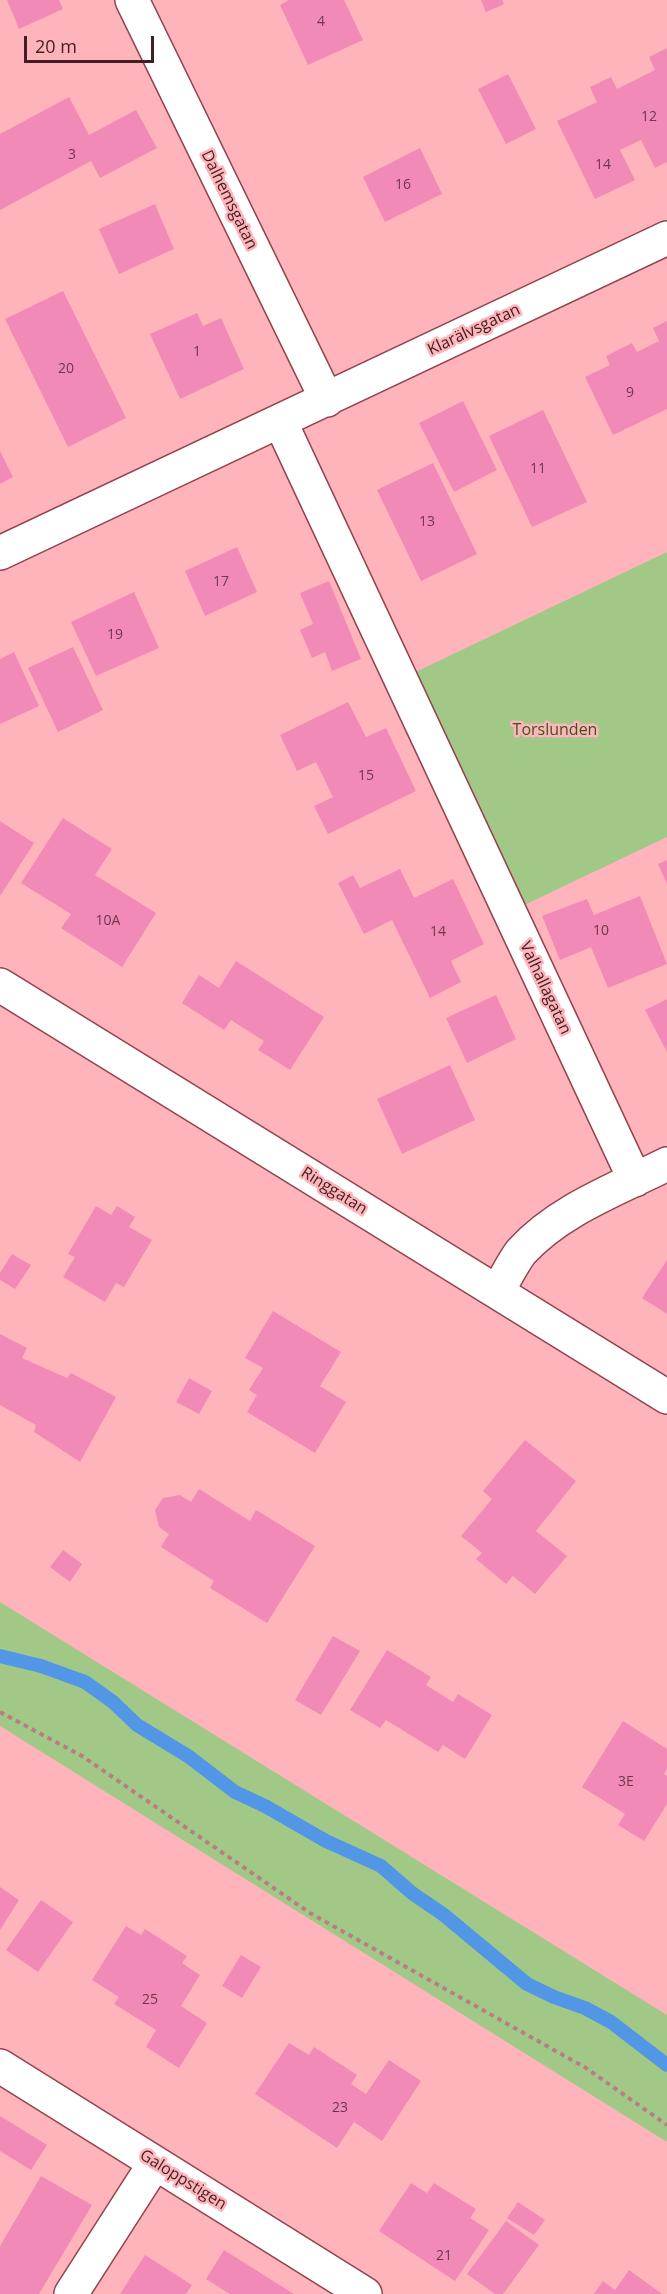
<!DOCTYPE html>
<html>
<head>
<meta charset="utf-8">
<style>
  body { margin:0 }
  #map { position:relative; width:667px; height:2294px; overflow:hidden; background:#feb4ba; font-family:"Open Sans",sans-serif }
  canvas { display:block }
  .scale { position:absolute; left:24px; top:36px; width:130px; height:27px; box-sizing:border-box; border:3px solid #411e22; border-top:0; padding-left:8px; font-size:18px; line-height:21px; white-space:nowrap; color:#411e22; -webkit-text-stroke:4px #feb4ba; paint-order:stroke }
</style>
</head>
<body>
<div id="map">
<canvas width="667" height="2294"></canvas>
<div class="scale">20 m</div>
</div>
<script>
const c = document.querySelector('canvas').getContext('2d');
c.lineJoin = 'round';
function paint(path, color) { c.fillStyle = color; c.fill(path, 'evenodd'); }
function strokePath(path, color, width, dash) { c.strokeStyle = color; c.lineWidth = width; c.lineCap = dash ? 'butt' : 'round'; c.setLineDash(dash || []); c.stroke(path); }
function write(font, color, halo, rows, align = 'center') {
  c.font = font + ' "Open Sans",sans-serif'; c.lineWidth = 5; c.setLineDash([]); c.textBaseline = 'middle'; c.strokeStyle = halo; c.fillStyle = color; for (const [text, x, y, turn = 0] of rows) {
    c.save(); c.translate(x, y); c.rotate((+turn || 0) * Math.PI / 180); c.textAlign = isNaN(turn) ? turn : align; if (halo) c.strokeText(text, 0, 0); c.fillText(text, 0, 0); c.restore();
  }
}
paint(new Path2D(`
  M 667,552 L 667,837 L 516,909 L 405,677 Z
  M 0,1602 L 667,2015 L 667,2142 L 0,1726 Z`), '#a2c888');
strokePath(new Path2D(`
  M 0,1656 L 41,1666 L 85,1682 L 113,1702 L 137,1725 L 188,1756 L 235,1792 L 265,1806 L 326,1841 L 381,1866 L 412,1893 L 444,1915 L 527,1984 L 554,1997 L 585,2008 L 611,2022 L 667,2065`), '#5297e6', 14);
paint(new Path2D(`
  M 7,0 L 59,0 L 63,9 L 19,29 Z
  M 289,0 L 344,0 L 363,40 L 308,65 L 280,5 Z
  M 481,0 L 502,0 L 504,4 L 486,12 Z
  M 667,48 L 667,162 L 655,168 L 641,140 L 620,150 L 635,180 L 595,199 L 557,121 L 597,102 L 590,87 L 611,77 L 617,89 L 655,70 L 649,57 Z
  M 508,74 L 536,129 L 506,144 L 478,89 Z
  M 69,97 L 89,135 L 136,110 L 157,148 L 100,178 L 91,161 L 0,210 L 0,134 Z
  M 420,148 L 442,194 L 385,222 L 363,177 Z
  M 155,204 L 174,249 L 119,274 L 99,229 Z
  M 63,291 L 126,418 L 68,447 L 5,319 Z
  M 197,313 L 203,326 L 221,318 L 244,369 L 180,399 L 150,334 Z
  M 667,321 L 667,409 L 613,435 L 585,377 L 610,365 L 606,356 L 632,343 L 637,352 L 659,341 L 653,328 Z
  M 463,401 L 497,470 L 454,492 L 419,423 Z
  M 543,410 L 587,502 L 532,527 L 489,436 Z
  M 0,451 L 13,477 L 0,484 Z
  M 433,463 L 477,554 L 421,581 L 377,490 Z
  M 237,547 L 257,592 L 205,616 L 185,571 Z
  M 329,581 L 361,659 L 332,671 L 325,652 L 312,658 L 300,630 L 313,624 L 300,593 Z
  M 134,592 L 159,648 L 96,676 L 71,622 Z
  M 73,647 L 103,710 L 58,732 L 28,668 Z
  M 14,652 L 39,706 L 0,724 L 0,659 Z
  M 348,702 L 366,737 L 386,728 L 416,791 L 328,834 L 314,806 L 333,797 L 316,762 L 297,771 L 280,735 Z
  M 63,818 L 112,849 L 95,875 L 156,913 L 122,967 L 61,928 L 71,914 L 21,883 Z
  M 0,821 L 34,843 L 0,896 Z
  M 667,860 L 667,884 L 658,864 Z
  M 400,869 L 414,898 L 453,879 L 484,944 L 451,961 L 461,982 L 430,998 L 392,920 L 364,934 L 338,883 L 353,875 L 360,888 Z
  M 640,896 L 667,964 L 608,988 L 591,947 L 560,960 L 542,916 L 587,899 L 594,915 Z
  M 236,961 L 324,1017 L 290,1070 L 258,1050 L 264,1041 L 231,1020 L 224,1030 L 182,1003 L 199,975 L 219,988 Z
  M 496,995 L 516,1039 L 467,1063 L 446,1018 Z
  M 667,999 L 667,1052 L 645,1010 Z
  M 450,1065 L 475,1120 L 402,1154 L 377,1099 Z
  M 96,1206 L 111,1215 L 117,1206 L 135,1217 L 129,1227 L 152,1240 L 124,1287 L 116,1283 L 105,1302 L 63,1277 L 75,1257 L 68,1254 Z
  M 12,1254 L 31,1265 L 15,1289 L 0,1280 L 0,1273 Z
  M 667,1260 L 667,1314 L 642,1298 Z
  M 273,1311 L 341,1352 L 320,1386 L 346,1402 L 315,1453 L 247,1412 L 257,1395 L 249,1390 L 263,1368 L 245,1358 Z
  M 0,1334 L 27,1348 L 22,1358 L 67,1378 L 71,1373 L 116,1397 L 80,1462 L 34,1432 L 36,1425 L 0,1405 Z
  M 189,1378 L 212,1391 L 199,1414 L 176,1402 Z
  M 525,1440 L 576,1481 L 536,1531 L 567,1556 L 535,1594 L 513,1576 L 506,1584 L 476,1559 L 482,1553 L 461,1536 L 492,1499 L 483,1491 Z
  M 199,1489 L 250,1521 L 256,1510 L 315,1546 L 267,1623 L 210,1588 L 214,1581 L 161,1547 L 169,1534 L 159,1527 L 155,1510 L 163,1498 L 180,1495 L 191,1502 Z
  M 63,1550 L 82,1564 L 70,1582 L 50,1567 Z
  M 333,1636 L 360,1651 L 321,1715 L 295,1700 Z
  M 387,1650 L 431,1677 L 426,1685 L 453,1702 L 458,1694 L 492,1715 L 465,1759 L 443,1745 L 438,1752 L 386,1720 L 380,1728 L 350,1710 Z
  M 623,1721 L 667,1749 L 667,1769 L 664,1774 L 667,1776 L 667,1804 L 644,1841 L 618,1825 L 625,1814 L 582,1787 Z
  M 0,1887 L 19,1900 L 0,1930 Z
  M 41,1900 L 73,1922 L 38,1972 L 6,1950 Z
  M 126,1926 L 141,1935 L 145,1929 L 187,1956 L 182,1963 L 200,1975 L 181,2006 L 207,2023 L 179,2068 L 146,2047 L 156,2030 L 114,2004 L 119,1997 L 92,1980 Z
  M 241,1955 L 261,1967 L 242,1998 L 222,1986 Z
  M 289,2043 L 309,2055 L 314,2047 L 357,2075 L 351,2084 L 366,2094 L 389,2060 L 421,2081 L 382,2141 L 354,2122 L 337,2148 L 255,2094 Z
  M 0,2116 L 47,2145 L 31,2170 L 0,2151 Z
  M 41,2176 L 92,2205 L 39,2294 L 0,2294 L 0,2246 Z
  M 411,2183 L 427,2193 L 434,2183 L 476,2209 L 470,2218 L 489,2230 L 455,2281 L 379,2231 Z
  M 518,2202 L 545,2220 L 534,2235 L 507,2218 Z
  M 506,2221 L 539,2245 L 503,2294 L 495,2294 L 467,2274 Z
  M 224,2250 L 294,2294 L 230,2294 L 206,2279 Z
  M 145,2255 L 192,2285 L 186,2294 L 120,2294 Z
  M 629,2270 L 662,2294 L 594,2294 L 603,2281 L 615,2290 Z`), '#f28ab8');
const street = new Path2D(`
  M 132,0 L 327,400
  M 280,421 L 635,1180
  M 0,553 L 667,238
  M 0,985 L 667,1397
  M 497,1292 C 505,1279 512,1264 521,1252 C 559,1210 617,1189 667,1164
  M 0,2066 L 365,2294
  M 71,2294 L 155,2163`);
strokePath(street, '#93434e', 36);
strokePath(new Path2D(`
  M 0,1712 L 82,1756 L 310,1913 L 586,2068 L 667,2125`), '#b97d82', 4, [4.5, 4.5]);
strokePath(street, '#fff', 33);
write('14px', '#6d3948', null, [
  ["4",321,22],
  ["12",649,117],
  ["3",72,155],
  ["14",603,165],
  ["16",403,185],
  ["1",197,352],
  ["20",66,369],
  ["9",630,393],
  ["11",538,469],
  ["13",427,522],
  ["17",221,582],
  ["19",115,635],
  ["15",366,776],
  ["10A",108,921],
  ["10",601,931],
  ["14",438,932],
  ["3E",626,1782],
  ["25",150,2000],
  ["23",340,2108],
  ["21",444,2256]
]);
write('16px', '#411e22', '#feb4ba', [
  ["Dalhemsgatan",229,200,64],
  ["Klarälvsgatan",474,330,-25],
  ["Valhallagatan",545,988,65],
  ["Ringgatan",334,1191,32],
  ["Galoppstigen",183,2180,32]
]);
write('16px', '#375918', '#feb4ba', [
  ["Torslunden",555,730]
]);
</script>
</body>
</html>
